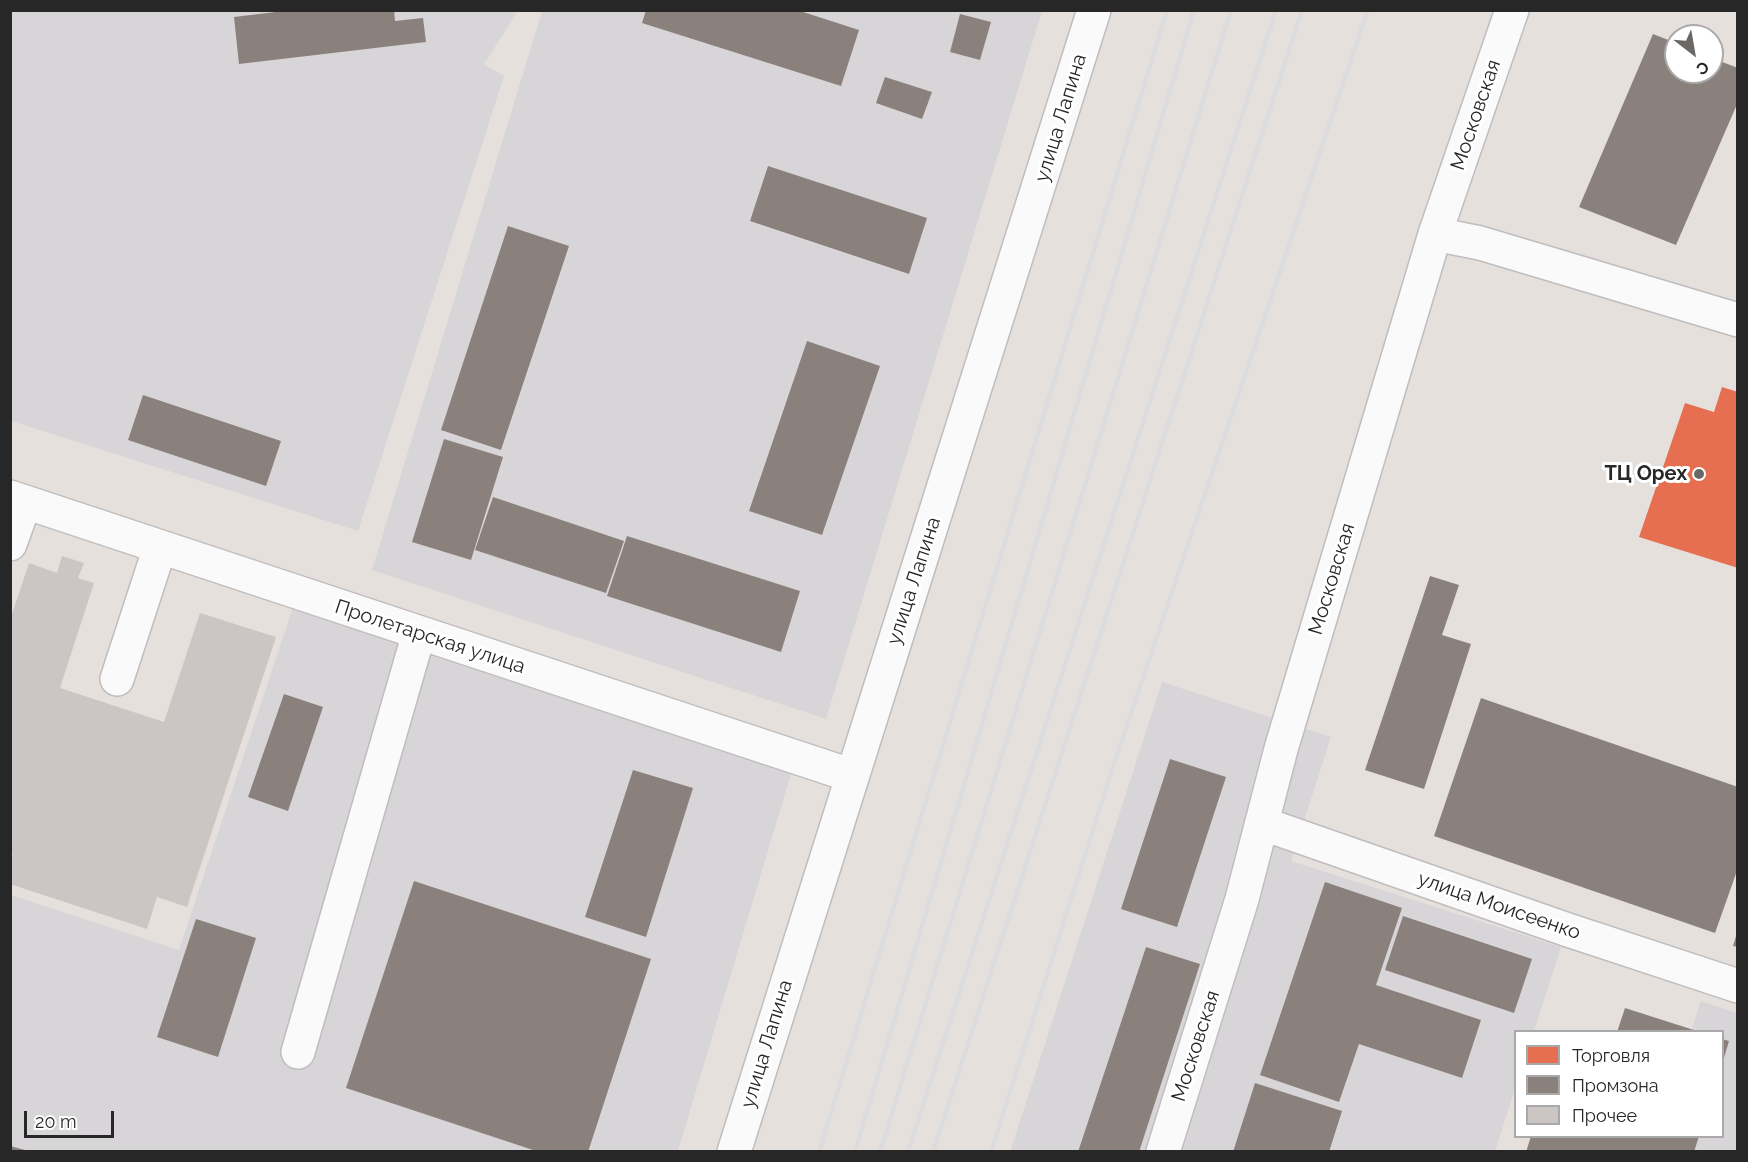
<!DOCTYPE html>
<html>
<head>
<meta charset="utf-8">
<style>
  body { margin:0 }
  #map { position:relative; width:1748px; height:1162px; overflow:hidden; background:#e6e0dc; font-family:Raleway,sans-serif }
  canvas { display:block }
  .frame { position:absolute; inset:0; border:12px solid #272727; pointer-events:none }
  .legend { position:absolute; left:1514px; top:1030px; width:210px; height:108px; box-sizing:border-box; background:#fff; border:2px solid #a9a9a9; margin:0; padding:8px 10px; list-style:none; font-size:18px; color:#272727 }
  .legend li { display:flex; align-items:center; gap:12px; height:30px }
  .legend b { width:30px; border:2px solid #a9a9a9 }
  .north { position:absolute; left:1664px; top:24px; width:60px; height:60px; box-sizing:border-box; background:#fff; border:2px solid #a9a9a9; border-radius:50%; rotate:149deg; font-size:16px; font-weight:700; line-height:24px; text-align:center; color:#272727 }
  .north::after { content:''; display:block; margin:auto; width:21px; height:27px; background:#6a6866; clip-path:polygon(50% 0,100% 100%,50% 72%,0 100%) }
  .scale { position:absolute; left:24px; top:1111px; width:90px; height:27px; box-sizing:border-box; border:3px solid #272727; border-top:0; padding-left:8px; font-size:18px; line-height:21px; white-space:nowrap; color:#272727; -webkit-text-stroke:4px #fff; paint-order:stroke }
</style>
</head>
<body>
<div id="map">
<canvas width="1748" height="1162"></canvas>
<div class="frame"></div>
<ul class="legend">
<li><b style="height:16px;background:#e76f51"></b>Торговля</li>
<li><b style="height:16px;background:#8a817c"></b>Промзона</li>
<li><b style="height:16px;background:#cbc6c3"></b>Прочее</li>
</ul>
<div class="north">С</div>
<div class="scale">20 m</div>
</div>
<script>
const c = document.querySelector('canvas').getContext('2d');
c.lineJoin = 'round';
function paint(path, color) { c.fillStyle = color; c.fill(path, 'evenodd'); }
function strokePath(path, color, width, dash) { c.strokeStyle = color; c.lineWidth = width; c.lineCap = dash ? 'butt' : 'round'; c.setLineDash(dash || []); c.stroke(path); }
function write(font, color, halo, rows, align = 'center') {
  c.font = font + ' Raleway,sans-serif'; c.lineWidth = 6; c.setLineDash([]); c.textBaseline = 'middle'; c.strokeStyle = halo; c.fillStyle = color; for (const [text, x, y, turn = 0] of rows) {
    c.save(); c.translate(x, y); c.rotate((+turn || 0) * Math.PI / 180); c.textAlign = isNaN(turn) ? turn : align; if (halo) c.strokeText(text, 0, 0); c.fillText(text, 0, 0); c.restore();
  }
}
paint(new Path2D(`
  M 11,11 L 518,11 L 484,64 L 504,76 L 358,531 L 11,421 Z
  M 542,11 L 1042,11 L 826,719 L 372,570 Z
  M 293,607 L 791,774 L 678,1151 L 11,1152 L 11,895 L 179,950 Z
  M 1162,682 L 1331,737 L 1291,861 L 1561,947 L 1534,1031 L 1516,1032 L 1515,1089 L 1495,1151 L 1010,1152 Z
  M 1701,1001 L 1737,1013 L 1737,1151 L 1653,1152 L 1658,1137 L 1722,1136 L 1722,1032 L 1691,1031 Z`), '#d8d5d8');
paint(new Path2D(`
  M 1722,387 L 1738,392 L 1738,568 L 1639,537 L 1685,403 L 1714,412 Z`), '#e76f51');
paint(new Path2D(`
  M 292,10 L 394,10 L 395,21 L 423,18 L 426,42 L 239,64 L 234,17 Z
  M 646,10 L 797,10 L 859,30 L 841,86 L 642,23 Z
  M 960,14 L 991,22 L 980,60 L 950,52 Z
  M 1653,34 L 1676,43 L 1676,72 L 1712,72 L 1712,58 L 1738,68 L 1738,102 L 1676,245 L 1579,207 Z
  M 885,77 L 932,92 L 922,119 L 876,103 Z
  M 768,166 L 927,218 L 909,274 L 750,221 Z
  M 508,226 L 569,246 L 501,450 L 441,430 Z
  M 807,341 L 880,366 L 822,535 L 749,511 Z
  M 143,395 L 281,441 L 266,486 L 128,440 Z
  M 444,439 L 503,457 L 471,560 L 412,542 Z
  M 493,497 L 624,541 L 606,593 L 475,550 Z
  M 627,536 L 800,591 L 781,652 L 607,596 Z
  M 1430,576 L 1459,585 L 1442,635 L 1471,644 L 1424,789 L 1365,770 Z
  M 284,694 L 323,707 L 288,811 L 248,797 Z
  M 1481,698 L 1738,787 L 1738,868 L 1715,933 L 1434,836 Z
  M 1170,759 L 1226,777 L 1177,927 L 1121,909 Z
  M 633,770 L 693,788 L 646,937 L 585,917 Z
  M 414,881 L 651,959 L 588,1152 L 539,1152 L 346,1088 Z
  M 1325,882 L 1402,908 L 1376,985 L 1481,1020 L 1462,1078 L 1359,1044 L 1339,1102 L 1260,1075 Z
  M 1403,916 L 1532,959 L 1514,1013 L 1385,970 Z
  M 196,919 L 256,938 L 218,1057 L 157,1037 Z
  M 1737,933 L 1738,933 L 1738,947 L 1733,946 Z
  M 1146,947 L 1200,964 L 1139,1152 L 1078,1152 Z
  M 1625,1008 L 1697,1031 L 1697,1032 L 1617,1032 Z
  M 1722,1039 L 1729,1041 L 1723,1061 L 1722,1061 Z
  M 1255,1083 L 1342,1111 L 1329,1152 L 1233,1152 Z
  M 1531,1136 L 1699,1136 L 1694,1152 L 1526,1152 Z
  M 10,1146 L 29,1151 L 28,1152 L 10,1152 Z`), '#8a817c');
paint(new Path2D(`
  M 62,556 L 84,563 L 78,578 L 94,583 L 60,688 L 164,722 L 200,613 L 276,637 L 187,907 L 157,897 L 147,929 L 10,884 L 10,863 L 13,854 L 10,853 L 10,620 L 29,563 L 57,573 Z`), '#cbc6c3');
const minor = new Path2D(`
  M 1435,234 L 1480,243 L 1738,320
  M 10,497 L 850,775
  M 10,544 L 25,502
  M 117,679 L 160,547
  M 1261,825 L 1278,829 L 1568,930 L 1738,986
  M 298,1052 L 419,633
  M 734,1152 C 852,770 975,391 1094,10
  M 1163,1152 L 1242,899 L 1281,749 L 1435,234 L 1512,10`);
strokePath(minor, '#bfbdbe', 36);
strokePath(minor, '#fbfafa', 33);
strokePath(new Path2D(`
  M 819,1152 L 1167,10
  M 855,1152 L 1194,10
  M 880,1152 L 1231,10
  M 908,1152 L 1276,10
  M 933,1152 L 1302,10
  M 991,1152 L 1111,773 L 1368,10`), '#dcdcde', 4.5);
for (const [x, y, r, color] of [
  [1699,474,6,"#6a6866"]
]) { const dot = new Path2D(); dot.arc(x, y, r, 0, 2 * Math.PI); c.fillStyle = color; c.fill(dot); strokePath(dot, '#fff', 2); }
write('20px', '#272727', '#fff', [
  ["Московская",1476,115,-71],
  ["улица Лапина",1061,118,-73],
  ["Московская",1332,579,-73],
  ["улица Лапина",914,581,-72],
  ["Пролетарская улица",430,637,18],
  ["улица Моисеенко",1499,906,19],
  ["улица Лапина",767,1044,-73],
  ["Московская",1196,1046,-72]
]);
write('bold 20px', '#272727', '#fff', [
  ["ТЦ Орех",1687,474]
], 'right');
</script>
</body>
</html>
